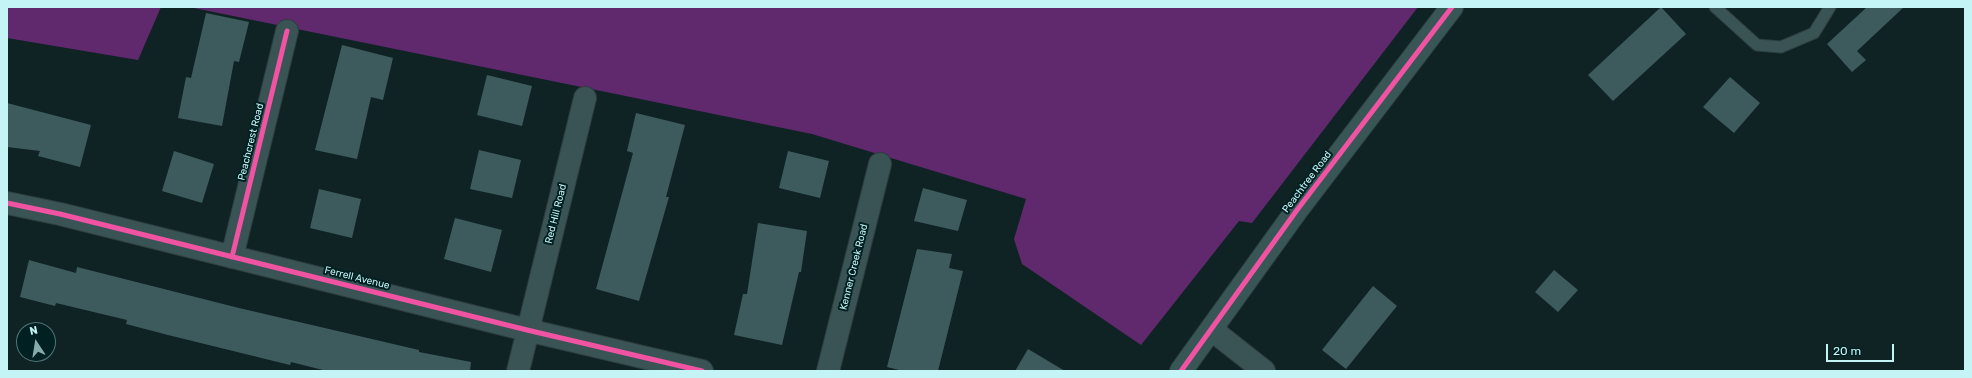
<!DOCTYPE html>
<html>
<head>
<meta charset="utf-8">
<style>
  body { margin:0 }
  #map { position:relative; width:1972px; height:378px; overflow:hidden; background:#102324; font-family:Rubik,sans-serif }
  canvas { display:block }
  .frame { position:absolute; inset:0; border:8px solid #c5f4f6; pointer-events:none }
  .north { position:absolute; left:16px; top:322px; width:40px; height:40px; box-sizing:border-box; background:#002022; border:1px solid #4f7577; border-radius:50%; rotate:348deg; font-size:11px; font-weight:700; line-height:16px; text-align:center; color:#c5f4f6 }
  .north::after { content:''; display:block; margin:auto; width:14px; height:18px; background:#86abac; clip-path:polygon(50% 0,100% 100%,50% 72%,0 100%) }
  .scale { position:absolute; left:1826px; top:344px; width:68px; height:18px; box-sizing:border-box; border:2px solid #c5f4f6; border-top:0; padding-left:5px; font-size:12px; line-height:14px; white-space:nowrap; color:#c5f4f6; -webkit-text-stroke:3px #002022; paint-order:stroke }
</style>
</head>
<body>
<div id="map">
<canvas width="1972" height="378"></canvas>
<div class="frame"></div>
<div class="north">N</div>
<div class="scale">20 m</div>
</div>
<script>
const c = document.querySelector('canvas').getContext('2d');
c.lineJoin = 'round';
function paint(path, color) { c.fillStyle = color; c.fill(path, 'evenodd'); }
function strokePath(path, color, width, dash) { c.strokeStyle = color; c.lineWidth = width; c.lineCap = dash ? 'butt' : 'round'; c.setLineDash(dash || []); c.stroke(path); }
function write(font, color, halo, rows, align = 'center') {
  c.font = font + ' Rubik,sans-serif'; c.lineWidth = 4; c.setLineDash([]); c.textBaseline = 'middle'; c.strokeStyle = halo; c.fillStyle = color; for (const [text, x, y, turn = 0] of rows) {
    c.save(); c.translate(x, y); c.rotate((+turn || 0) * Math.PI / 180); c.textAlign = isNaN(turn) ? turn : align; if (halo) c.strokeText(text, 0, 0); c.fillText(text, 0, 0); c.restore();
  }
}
paint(new Path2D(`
  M 7,7 L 161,7 L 138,60 L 7,38 Z
  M 189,7 L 1418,7 L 1252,223 L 1239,221 L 1141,345 L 1022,264 L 1014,239 L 1026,199 L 812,134 Z`), '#60296d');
paint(new Path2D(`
  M 1661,7 L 1686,34 L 1613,101 L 1588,75 Z
  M 1867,7 L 1904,7 L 1857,51 L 1866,60 L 1852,72 L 1827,44 Z
  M 206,13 L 249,22 L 239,62 L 234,61 L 222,126 L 178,118 L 186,77 L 191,78 Z
  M 342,45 L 393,58 L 383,100 L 371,97 L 357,159 L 315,150 Z
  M 487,75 L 532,86 L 522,126 L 477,115 Z
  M 1730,77 L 1760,103 L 1734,133 L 1703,107 Z
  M 7,103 L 91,125 L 80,167 L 38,156 L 40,151 L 7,147 Z
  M 636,113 L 685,125 L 666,197 L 669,197 L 639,301 L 596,289 L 633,153 L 627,151 Z
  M 479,150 L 521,160 L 512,198 L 470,189 Z
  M 174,151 L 214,164 L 202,203 L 162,191 Z
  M 788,151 L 829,161 L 820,198 L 779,188 Z
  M 923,188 L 967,200 L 958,231 L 914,221 Z
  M 319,189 L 361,199 L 352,238 L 310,228 Z
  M 455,218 L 502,230 L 491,272 L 444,259 Z
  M 758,223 L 807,231 L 801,272 L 799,272 L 782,345 L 734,335 L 743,294 L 747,294 Z
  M 917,249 L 952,254 L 949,268 L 963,271 L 938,371 L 903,371 L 887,367 Z
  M 29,260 L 76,273 L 77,267 L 239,308 L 419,350 L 419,352 L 471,362 L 470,371 L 327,371 L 291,362 L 290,365 L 168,335 L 126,324 L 127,320 L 56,303 L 55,306 L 20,297 Z
  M 1554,270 L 1578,290 L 1558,312 L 1535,292 Z
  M 1373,286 L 1397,306 L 1346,369 L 1322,350 Z
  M 1028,349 L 1065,371 L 1015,371 Z`), '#3d5a5c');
const lane = new Path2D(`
  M 1715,7 L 1757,45 L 1781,47 L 1814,33 L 1830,7`);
const street = new Path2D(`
  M 7,203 L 60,214 L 527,330 L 702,371
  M 232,257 L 287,31
  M 1212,330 L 1264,371
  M 518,371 L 585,98
  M 828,371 L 880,164`);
const secondary = new Path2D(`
  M 1181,371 L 1297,210 L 1452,7`);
strokePath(lane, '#2d3e3f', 13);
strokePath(street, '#2d3e3f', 24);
strokePath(secondary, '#2d3e3f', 24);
strokePath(lane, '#3a5456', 11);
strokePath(street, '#3a5456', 22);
strokePath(secondary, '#395657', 22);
strokePath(new Path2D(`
  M 7,203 L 60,214 L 527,330 L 702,371
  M 232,257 L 287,31
  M 1181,371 L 1297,210 L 1452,7`), '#f153a3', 5);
write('10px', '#c5f4f6', '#002022', [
  ["Peachcrest Road",251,142,-76],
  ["Peachtree Road",1307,182,-53],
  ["Red Hill Road",556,214,-76],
  ["Kenner Creek Road",854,267,-76],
  ["Ferrell Avenue",357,278,14]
]);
</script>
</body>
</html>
